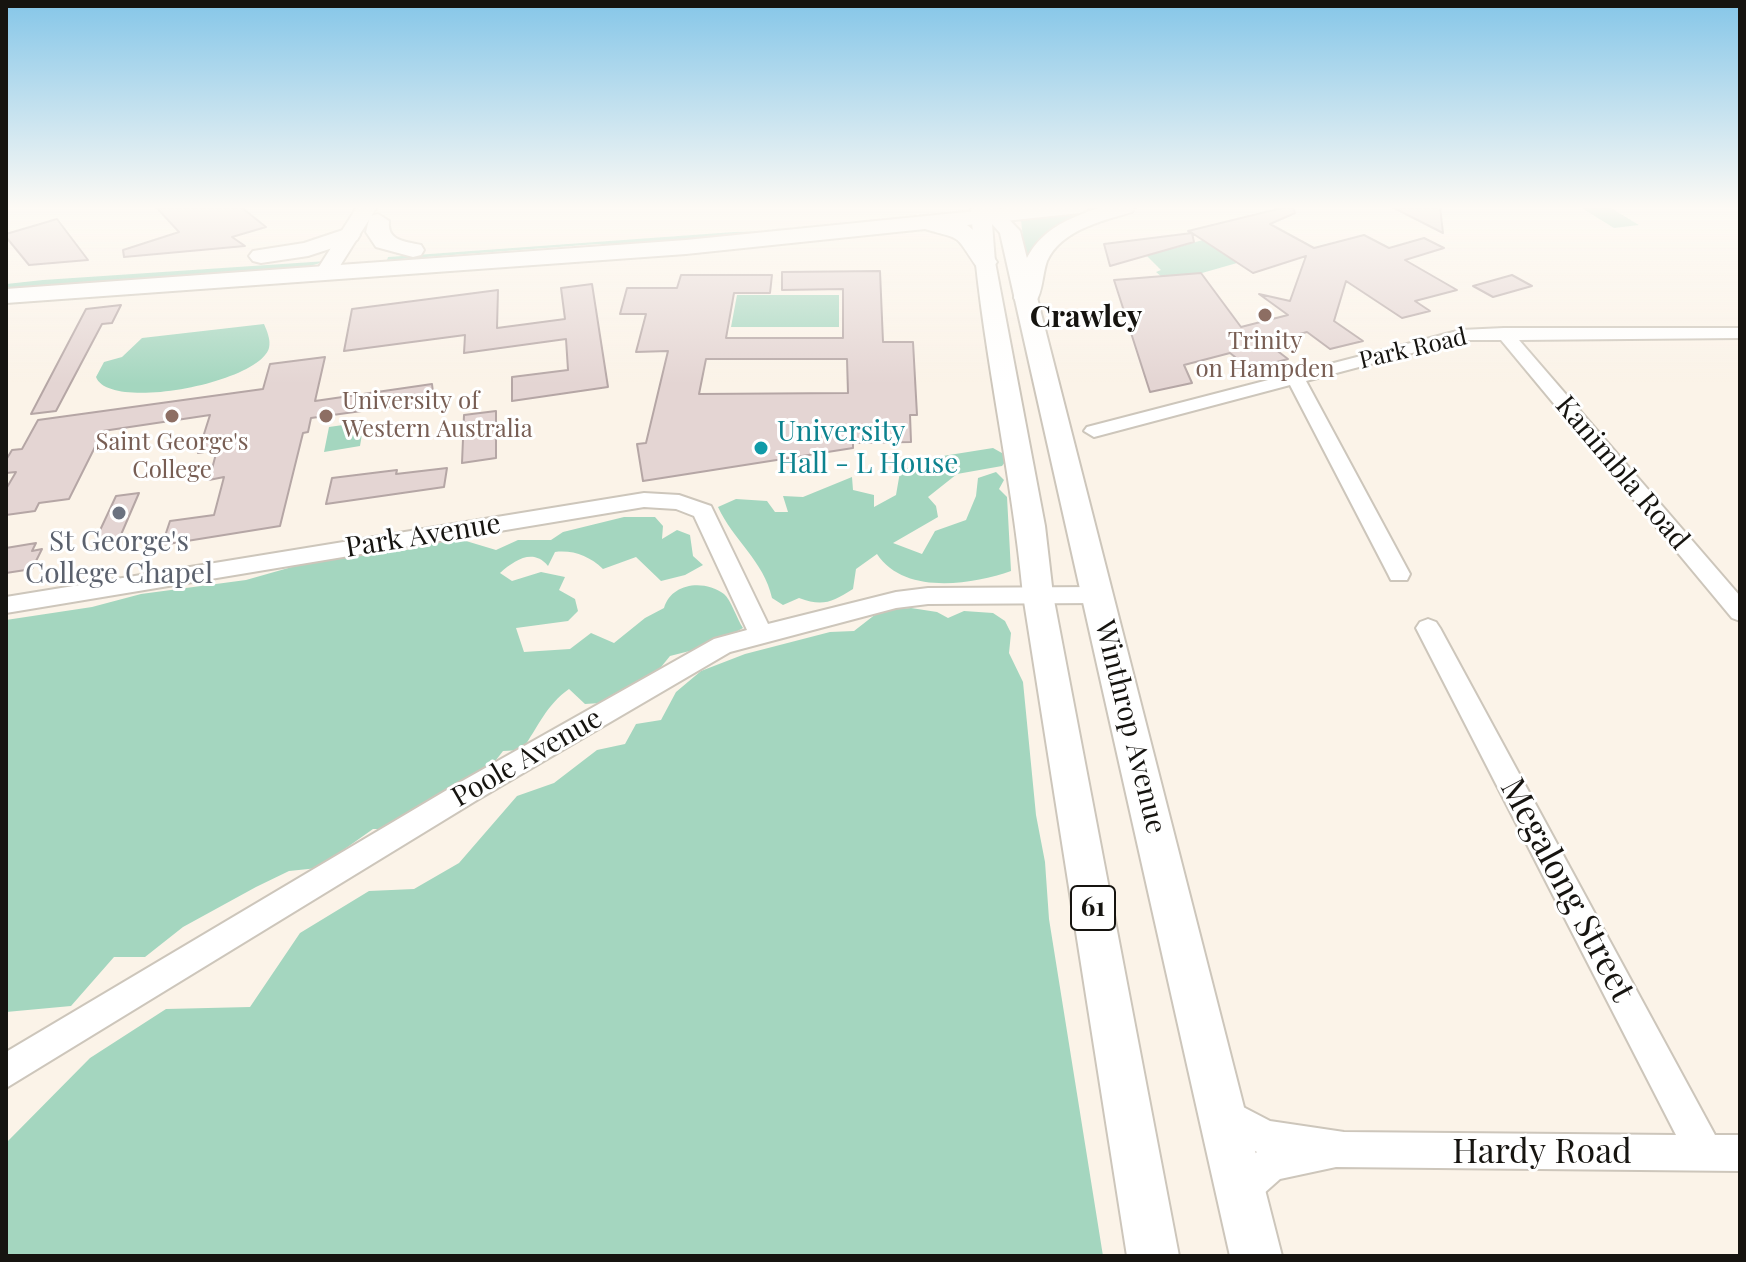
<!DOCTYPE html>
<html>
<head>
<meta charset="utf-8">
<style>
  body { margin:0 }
  #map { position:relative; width:1746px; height:1262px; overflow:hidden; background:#fbf3e8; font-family:"Playfair Display",serif }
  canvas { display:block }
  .frame { position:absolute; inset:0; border:8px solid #161410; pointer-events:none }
</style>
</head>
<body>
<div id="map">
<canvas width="1746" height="1262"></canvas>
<div class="frame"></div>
</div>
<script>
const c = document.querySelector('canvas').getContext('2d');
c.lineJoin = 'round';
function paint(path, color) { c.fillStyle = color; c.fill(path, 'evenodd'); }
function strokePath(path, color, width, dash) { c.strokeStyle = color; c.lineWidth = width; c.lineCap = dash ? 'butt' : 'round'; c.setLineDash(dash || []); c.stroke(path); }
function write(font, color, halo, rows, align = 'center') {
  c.font = font + ' "Playfair Display",serif'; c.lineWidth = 6; c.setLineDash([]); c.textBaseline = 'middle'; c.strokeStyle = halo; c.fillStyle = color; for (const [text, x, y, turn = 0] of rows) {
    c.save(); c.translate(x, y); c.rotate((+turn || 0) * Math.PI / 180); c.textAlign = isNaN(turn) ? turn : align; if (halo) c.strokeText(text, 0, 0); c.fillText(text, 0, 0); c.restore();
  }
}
paint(new Path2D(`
  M 1580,207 L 1609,207 L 1639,225 L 1614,228 Z
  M 1094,210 C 1064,225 1039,234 1026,267 L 1021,220 Z
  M 782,231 L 644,247 L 598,244 L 387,260 L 388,257 L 734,232 Z
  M 1206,239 L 1230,258 L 1237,257 L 1244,261 L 1195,275 L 1162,277 L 1156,272 L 1161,270 L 1147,256 L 1140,256 L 1137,252 L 1172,249 Z
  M 327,261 L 300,269 L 6,293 L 6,284 L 43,280 Z
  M 737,295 L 839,295 L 839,327 L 731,327 Z
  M 264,324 C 267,331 271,340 269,348 C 259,383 109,412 96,377 L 104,362 L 122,357 L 142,338 Z
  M 364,422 L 360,446 L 324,452 L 329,427 Z
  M 993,448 L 1009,457 L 1002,466 L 957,474 L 928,497 L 936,506 L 938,517 L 893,543 L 922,554 L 935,531 L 966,520 L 976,496 L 978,478 L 996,472 L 1004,480 L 999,489 L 1007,497 L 1011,571 C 971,585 904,595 877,554 L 856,569 L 853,589 C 832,602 823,607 799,598 L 783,605 L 772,598 C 764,561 733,540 718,507 L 736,499 L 767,501 L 775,512 L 788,512 L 783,496 L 803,497 L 852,477 L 853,490 L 874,495 L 874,507 L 896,495 L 900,472 L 924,459 Z
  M 624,517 L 655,517 L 663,526 L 662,539 L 677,530 L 690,535 L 693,556 L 703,565 L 685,575 L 661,581 L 636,557 L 603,569 C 589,556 574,550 555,552 L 548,566 C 533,548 515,560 500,573 L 512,581 L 541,572 L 565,577 L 559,590 L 575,599 L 578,611 L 568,621 L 516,628 L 524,652 L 570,649 L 591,633 L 614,643 L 645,618 L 664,608 C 671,583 704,579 724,594 C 731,600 737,619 743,628 L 713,645 L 670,656 L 657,672 L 617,702 L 585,704 L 569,689 C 547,704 538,727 522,750 L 503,751 L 489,769 L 396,829 L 373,829 L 318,868 L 289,871 L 256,887 L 183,927 L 145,957 L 114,957 L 71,1006 L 6,1012 L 6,620 L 92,607 L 141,594 L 246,580 L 306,563 L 406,550 L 439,541 L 466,541 L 496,550 L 518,540 L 551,540 L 563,532 Z
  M 911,608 L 937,612 L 948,618 L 964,611 L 993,613 L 1005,621 L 1011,633 L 1009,653 L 1023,682 L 1036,815 L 1045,862 L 1049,919 L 1103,1256 L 6,1256 L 6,1143 L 90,1058 L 166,1009 L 250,1007 L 300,933 L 369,891 L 414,889 L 459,863 L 517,796 L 554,783 L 597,750 L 625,744 L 636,724 L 661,720 L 676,692 L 701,671 L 745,654 L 830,632 L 854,631 L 881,610 Z`), '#a4d6bf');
const building = new Path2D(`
  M 156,207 L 241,207 L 266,227 L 232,237 L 245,246 L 124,257 L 123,250 L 179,232 Z
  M 1286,207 L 1293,207 L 1295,213 L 1270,224 L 1314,248 L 1364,235 L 1389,248 L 1424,238 L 1444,248 L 1405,260 L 1457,290 L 1415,301 L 1430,311 L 1402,318 L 1346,281 L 1334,321 L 1363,341 L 1330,349 L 1307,332 L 1267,343 L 1288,359 L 1250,369 L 1230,353 L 1184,365 L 1192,383 L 1150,392 L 1114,280 L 1201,273 L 1241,327 L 1288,315 L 1259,294 L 1290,301 L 1306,256 L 1253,273 L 1192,233 L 1194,242 L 1110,266 L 1104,244 L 1192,233 L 1188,231 Z
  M 1392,207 L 1440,207 L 1443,233 Z
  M 57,219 L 88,260 L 29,265 L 6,237 L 6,234 Z
  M 880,271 L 883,342 L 913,342 L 917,415 L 910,415 L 911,442 L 853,443 L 853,448 L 643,481 L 637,444 L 646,443 L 668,351 L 636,352 L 646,314 L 620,314 L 627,288 L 677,288 L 681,275 L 772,275 L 770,293 L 734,293 L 726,338 L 843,338 L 843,289 L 782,290 L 782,272 ZM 706,359 L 847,359 L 848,393 L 699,394 Z
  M 1512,275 L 1532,286 L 1493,297 L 1473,286 Z
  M 592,284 L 608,387 L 512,401 L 512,377 L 568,370 L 566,339 L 464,353 L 465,335 L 344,351 L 352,309 L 498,290 L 497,328 L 565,319 L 561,288 Z
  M 121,305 L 112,323 L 102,324 L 56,411 L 31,414 L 86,309 Z
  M 325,357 L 315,401 L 432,384 L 434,401 L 311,418 L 308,432 L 303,433 L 280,526 L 162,545 L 170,521 L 214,515 L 224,477 L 209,480 L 217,450 L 198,453 L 210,415 L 103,431 L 69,499 L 39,503 L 35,511 L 6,515 L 6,489 L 16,472 L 6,473 L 6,460 L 12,450 L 22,449 L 38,420 L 263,389 L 270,364 Z
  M 496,411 L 496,458 L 462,463 L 464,415 Z
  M 447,468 L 444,487 L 326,504 L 332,478 L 397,470 L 396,474 Z
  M 139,493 L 120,537 L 95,541 L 116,496 Z
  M 36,543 L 32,551 L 42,549 L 32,569 L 6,573 L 6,548 Z`);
paint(building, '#e4d5d3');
strokePath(building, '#b5a6a5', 2);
const minor = new Path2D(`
  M 1504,328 L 1740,328 L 1740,338 L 1519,340 L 1740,596 L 1740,621 L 1732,618 L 1501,340 L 1461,340 L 1306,381 L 1410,574 L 1407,580 L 1391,580 L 1388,574 L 1290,385 L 1094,437 L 1084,431 L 1087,427 L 1461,330 Z
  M 644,493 L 679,495 L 711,506 L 768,624 L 896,592 L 928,588 L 1098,587 L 1106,589 L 1110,595 L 1106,601 L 1098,603 L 928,604 L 896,608 L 730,652 L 477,800 L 6,1088 L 6,1052 L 457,784 L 714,639 L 747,630 L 694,516 L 676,509 L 644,507 L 6,613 L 6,597 Z
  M 1428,619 L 1436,622 L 1440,628 L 1715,1135 L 1740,1135 L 1740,1171 L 1336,1167 L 1280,1179 L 1253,1203 L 1240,1208 L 1227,1203 L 1222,1190 L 1227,1177 L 1257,1152 L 1210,1125 L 1205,1113 L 1210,1101 L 1222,1096 L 1270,1121 L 1344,1132 L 1676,1135 L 1416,628 L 1420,622 Z`);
const major = new Path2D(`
  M 357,207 L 377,207 L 333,277 L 319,277 L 315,273 Z
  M 971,207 L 997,207 L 1020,231 L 1282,1256 L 1230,1256 L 1000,233 L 992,224 L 995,262 L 1045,526 L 1053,595 L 1179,1256 L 1127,1256 L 1023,595 C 1011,465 979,337 971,207 Z`);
const highway = new Path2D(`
  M 1016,207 L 1091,207 L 1080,213 L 967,225 L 978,234 L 997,262 L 993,267 L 977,267 C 953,232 964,241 925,229 L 686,254 L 6,303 L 6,289 L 686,240 Z
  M 1102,207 L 1135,207 L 1132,212 C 1102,221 1061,230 1047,261 C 1042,275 1043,292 1035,303 L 1017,303 L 1014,298 C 1025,242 1048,224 1102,207 Z
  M 378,214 L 389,221 C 387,241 404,241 421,245 L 424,250 L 421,255 L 413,257 L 376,247 L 366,232 L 370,216 Z
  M 349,228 L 360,235 L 357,240 L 308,256 L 261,263 L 253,261 L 249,256 L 253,251 L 304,243 Z`);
strokePath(minor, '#cdc6bb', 4);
strokePath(major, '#cdc6bb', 4);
strokePath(highway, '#cdc6bb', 4);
paint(minor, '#fff');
paint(major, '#fff');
paint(highway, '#fff');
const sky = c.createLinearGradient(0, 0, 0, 384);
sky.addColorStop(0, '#85c6e8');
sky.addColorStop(0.54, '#fdfaf5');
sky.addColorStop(1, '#fdfaf500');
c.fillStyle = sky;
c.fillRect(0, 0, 1746, 384);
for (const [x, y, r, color] of [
  [1265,315,8,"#8d6e63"],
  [172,416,8,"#8d6e63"],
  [326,416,8,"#8d6e63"],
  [761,448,8,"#0f9aa8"],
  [119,513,8,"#6b7280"]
]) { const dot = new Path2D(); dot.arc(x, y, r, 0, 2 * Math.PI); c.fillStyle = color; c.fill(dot); strokePath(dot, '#fff', 3); }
write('24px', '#785e54', '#fff', [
  ["Trinity",1265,342],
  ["on Hampden",1265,370],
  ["University of",342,402,"left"],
  ["Western Australia",342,430,"left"],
  ["Saint George's",172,443],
  ["College",172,471]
]);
write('24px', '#161410', '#fff', [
  ["Park Road",1413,349,-13]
]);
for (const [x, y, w] of [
  [1093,908,44]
]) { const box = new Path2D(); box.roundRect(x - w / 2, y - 22, w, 44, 6); c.fillStyle = '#fff'; c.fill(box); strokePath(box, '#161410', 2); }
write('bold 26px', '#161410', null, [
  ["61",1093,908]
]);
write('28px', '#0d838f', '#fff', [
  ["University",777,432],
  ["Hall - L House",777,464]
], 'left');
write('28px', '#161410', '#fff', [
  ["Kanimbla Road",1622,473,50],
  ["Park Avenue",423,536,-9],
  ["Winthrop Avenue",1130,727,76],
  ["Poole Avenue",527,758,-30]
]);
write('28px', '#5b616d', '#fff', [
  ["St George's",119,542],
  ["College Chapel",119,574]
]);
write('bold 30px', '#161410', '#fff', [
  ["Crawley",1086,318]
]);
write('34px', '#161410', '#fff', [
  ["Megalong Street",1567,890,62],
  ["Hardy Road",1542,1152]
]);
</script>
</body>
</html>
